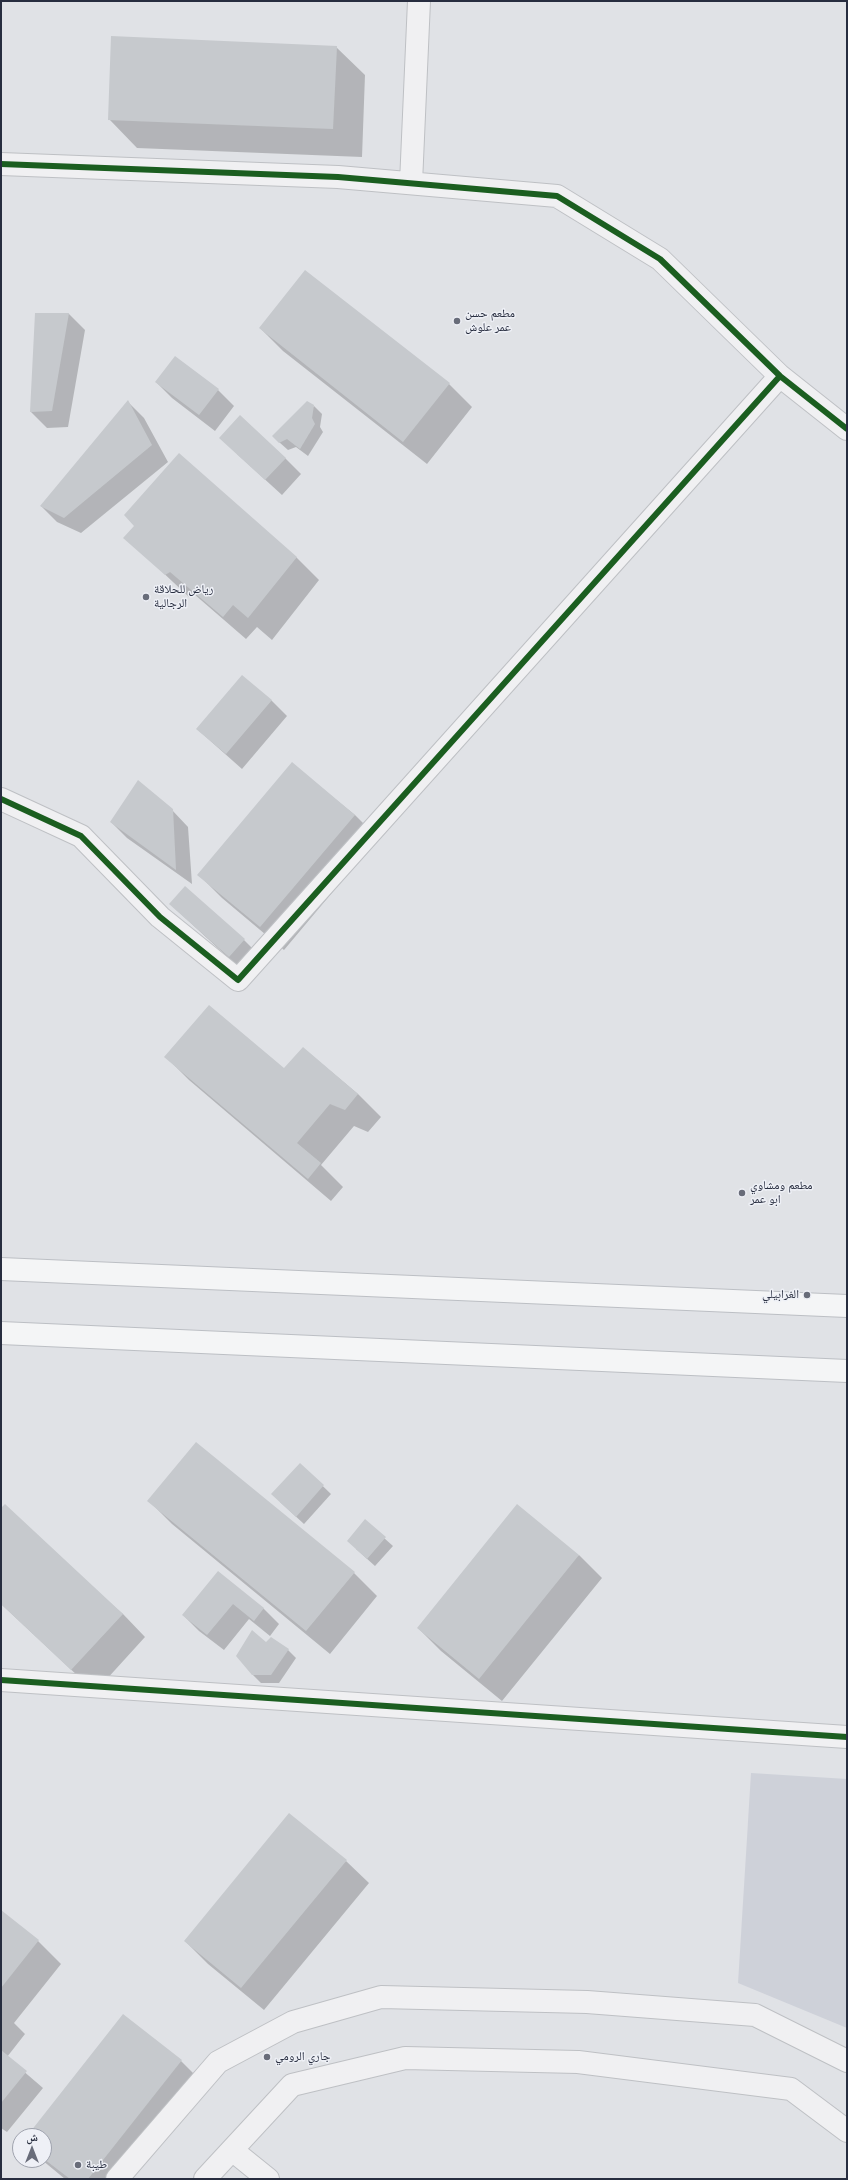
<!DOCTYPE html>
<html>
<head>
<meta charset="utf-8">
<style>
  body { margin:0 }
  #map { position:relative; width:848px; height:2180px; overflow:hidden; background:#e0e2e6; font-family:"Space Grotesk","Noto Naskh Arabic",sans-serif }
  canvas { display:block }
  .frame { position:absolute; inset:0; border:2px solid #272d3f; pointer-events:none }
  .north { position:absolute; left:12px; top:2128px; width:40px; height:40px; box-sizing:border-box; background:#eef0f6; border:1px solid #9ea2ad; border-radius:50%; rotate:0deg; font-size:11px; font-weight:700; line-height:16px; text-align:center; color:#272d3f }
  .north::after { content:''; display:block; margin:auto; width:14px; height:18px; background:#686c79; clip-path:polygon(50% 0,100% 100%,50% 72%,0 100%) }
</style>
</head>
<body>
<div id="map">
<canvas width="848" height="2180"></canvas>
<div class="frame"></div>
<div class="north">ش</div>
</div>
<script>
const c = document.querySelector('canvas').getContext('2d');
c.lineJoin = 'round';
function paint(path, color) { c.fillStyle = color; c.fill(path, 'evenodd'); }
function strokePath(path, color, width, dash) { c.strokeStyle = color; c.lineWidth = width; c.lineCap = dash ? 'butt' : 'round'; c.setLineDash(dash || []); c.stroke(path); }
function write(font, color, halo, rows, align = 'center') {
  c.font = font + ' "Space Grotesk","Noto Naskh Arabic",sans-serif'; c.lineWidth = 3; c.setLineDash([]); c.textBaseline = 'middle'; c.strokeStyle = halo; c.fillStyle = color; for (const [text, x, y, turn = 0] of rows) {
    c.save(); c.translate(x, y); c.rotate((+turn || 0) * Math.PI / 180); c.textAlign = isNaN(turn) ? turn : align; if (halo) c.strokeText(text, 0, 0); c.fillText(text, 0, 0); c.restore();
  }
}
paint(new Path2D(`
  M 751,1773 L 847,1779 L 847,2028 L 738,1983 Z`), '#ced1d9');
paint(new Path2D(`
  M 336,47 L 365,75 L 362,157 L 137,148 L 109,119 Z
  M 36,314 L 69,314 L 85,330 L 68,427 L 47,428 L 31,412 Z
  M 260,328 L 449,384 L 472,407 L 427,464 L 283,351 Z
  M 156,382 L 218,390 L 234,406 L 215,431 L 172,398 Z
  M 128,402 L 144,418 L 168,462 L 81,533 L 57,522 L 41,506 Z
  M 314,406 L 322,414 L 320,427 L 323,432 L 308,456 L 296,447 L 288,450 L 279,442 Z
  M 237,454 L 285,458 L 301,474 L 282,495 Z
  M 125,537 L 296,557 L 319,580 L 272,640 L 257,627 L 246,639 L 194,594 L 189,597 Z
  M 271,700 L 287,716 L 242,769 L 197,729 Z
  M 292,764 L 355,815 L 378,838 L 284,950 L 222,898 L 199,875 Z
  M 172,810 L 188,827 L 192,884 L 127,838 L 111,822 Z
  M 170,904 L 244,940 L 260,956 L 245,973 Z
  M 303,1048 L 358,1094 L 381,1117 L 368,1132 L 354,1126 L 321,1165 L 343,1187 L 331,1201 L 189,1080 L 166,1057 L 284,1069 Z
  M 196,1444 L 354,1573 L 377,1596 L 330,1654 L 172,1524 L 149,1501 Z
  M 300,1464 L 331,1494 L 304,1524 L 280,1502 Z
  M 1,1509 L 123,1614 L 145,1637 L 95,1692 L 1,1604 Z
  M 365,1521 L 393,1546 L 375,1566 L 356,1549 Z
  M 579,1555 L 602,1578 L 502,1701 L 441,1651 L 418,1628 Z
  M 218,1573 L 263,1608 L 279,1624 L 270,1636 L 249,1619 L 224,1650 L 199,1631 L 183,1615 Z
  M 266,1644 L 288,1650 L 296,1658 L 279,1683 L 261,1683 L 252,1674 Z
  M 346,1861 L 369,1883 L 264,2010 L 208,1964 L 185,1941 Z
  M 1,1911 L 38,1941 L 61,1964 L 14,2023 L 25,2034 L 7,2057 L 43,2088 L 7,2132 L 1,2128 Z
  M 123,2016 L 181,2061 L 204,2084 L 129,2179 L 65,2179 L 42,2160 L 44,2160 L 44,2136 L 28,2136 Z`), '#0003');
paint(new Path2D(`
  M 111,36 L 337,46 L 333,129 L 108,120 Z
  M 305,270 L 450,383 L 403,442 L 259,328 Z
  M 35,313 L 69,313 L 52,411 L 30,412 Z
  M 175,356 L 219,389 L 199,415 L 155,382 Z
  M 128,400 L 152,445 L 64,518 L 40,506 Z
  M 307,401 L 314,405 L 312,418 L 315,424 L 300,449 L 287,439 L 279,443 L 272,436 Z
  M 240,415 L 286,458 L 265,480 L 219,438 Z
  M 179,453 L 297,557 L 248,618 L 233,605 L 223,617 L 170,572 L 165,575 L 123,538 L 134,526 L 124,515 Z
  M 242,675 L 272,700 L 226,754 L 196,729 Z
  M 292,762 L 355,815 L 260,927 L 197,875 Z
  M 138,780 L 173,809 L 176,870 L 110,822 Z
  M 185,886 L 245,939 L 229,957 L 169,904 Z
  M 209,1005 L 284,1068 L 303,1047 L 358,1094 L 345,1110 L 330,1104 L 297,1143 L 321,1163 L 308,1179 L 164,1057 Z
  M 196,1442 L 355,1572 L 306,1631 L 147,1501 Z
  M 300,1463 L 324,1485 L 296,1517 L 271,1494 Z
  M 5,1504 L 123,1614 L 71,1670 L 1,1604 L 1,1508 Z
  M 517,1504 L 579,1555 L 479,1679 L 417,1628 Z
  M 365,1519 L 386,1537 L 367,1559 L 347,1541 Z
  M 218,1571 L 264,1608 L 254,1621 L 233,1604 L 207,1635 L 182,1615 Z
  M 252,1630 L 266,1642 L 271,1637 L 289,1649 L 271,1675 L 252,1675 L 236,1656 Z
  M 289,1813 L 347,1860 L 241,1988 L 184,1941 Z
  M 1,1910 L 39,1940 L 1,1988 Z
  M 123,2014 L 182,2060 L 88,2179 L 70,2179 L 44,2159 L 44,2136 L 27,2136 Z
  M 1,2050 L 27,2071 L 1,2103 Z`), '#c6c9cd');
const minor = new Path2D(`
  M 1,164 L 338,177 L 557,196 L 660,259 L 780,376 L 847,429
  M 411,183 L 419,1
  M 1,799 L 81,836 L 160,917 L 238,980 L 780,376
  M 1,1680 L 847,1737
  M 232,2150 L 268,2179
  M 117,2179 L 218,2062 L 293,2022 L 381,1997 L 587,2002 L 755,2015 L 847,2061
  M 205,2179 L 292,2085 L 405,2058 L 578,2062 L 791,2089 L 847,2131`);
const primary = new Path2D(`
  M 1,1269 L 847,1306
  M 1,1333 L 847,1371`);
strokePath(minor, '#bec0c4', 24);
strokePath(primary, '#bcbfc4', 24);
strokePath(minor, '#f0f0f2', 22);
strokePath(primary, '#f4f5f6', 22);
strokePath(new Path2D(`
  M 1,164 L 338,177 L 557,196 L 660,259 L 780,376 L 847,429
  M 1,799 L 81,836 L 160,917 L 238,980 L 780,376
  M 1,1680 L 847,1737`), '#1b5e20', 6);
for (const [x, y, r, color] of [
  [457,321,4,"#686c79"],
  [146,597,4,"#686c79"],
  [742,1193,4,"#686c79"],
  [807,1295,4,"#686c79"],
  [267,2057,4,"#686c79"],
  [78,2165,4,"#686c79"]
]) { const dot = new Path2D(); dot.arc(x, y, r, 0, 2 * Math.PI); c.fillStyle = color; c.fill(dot); strokePath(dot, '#eef0f6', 1.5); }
write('12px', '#272d3f', '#eef0f6', [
  ["مطعم حسن",465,314],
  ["عمر علوش",465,328],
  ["رياض للحلاقة",154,590],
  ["الرجالية",154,604],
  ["مطعم ومشاوي",750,1186],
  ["ابو عمر",750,1200],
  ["الغرابيلي",799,1295,"right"],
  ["جاري الرومي",275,2057],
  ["طيبة",86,2165]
], 'left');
</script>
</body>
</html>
